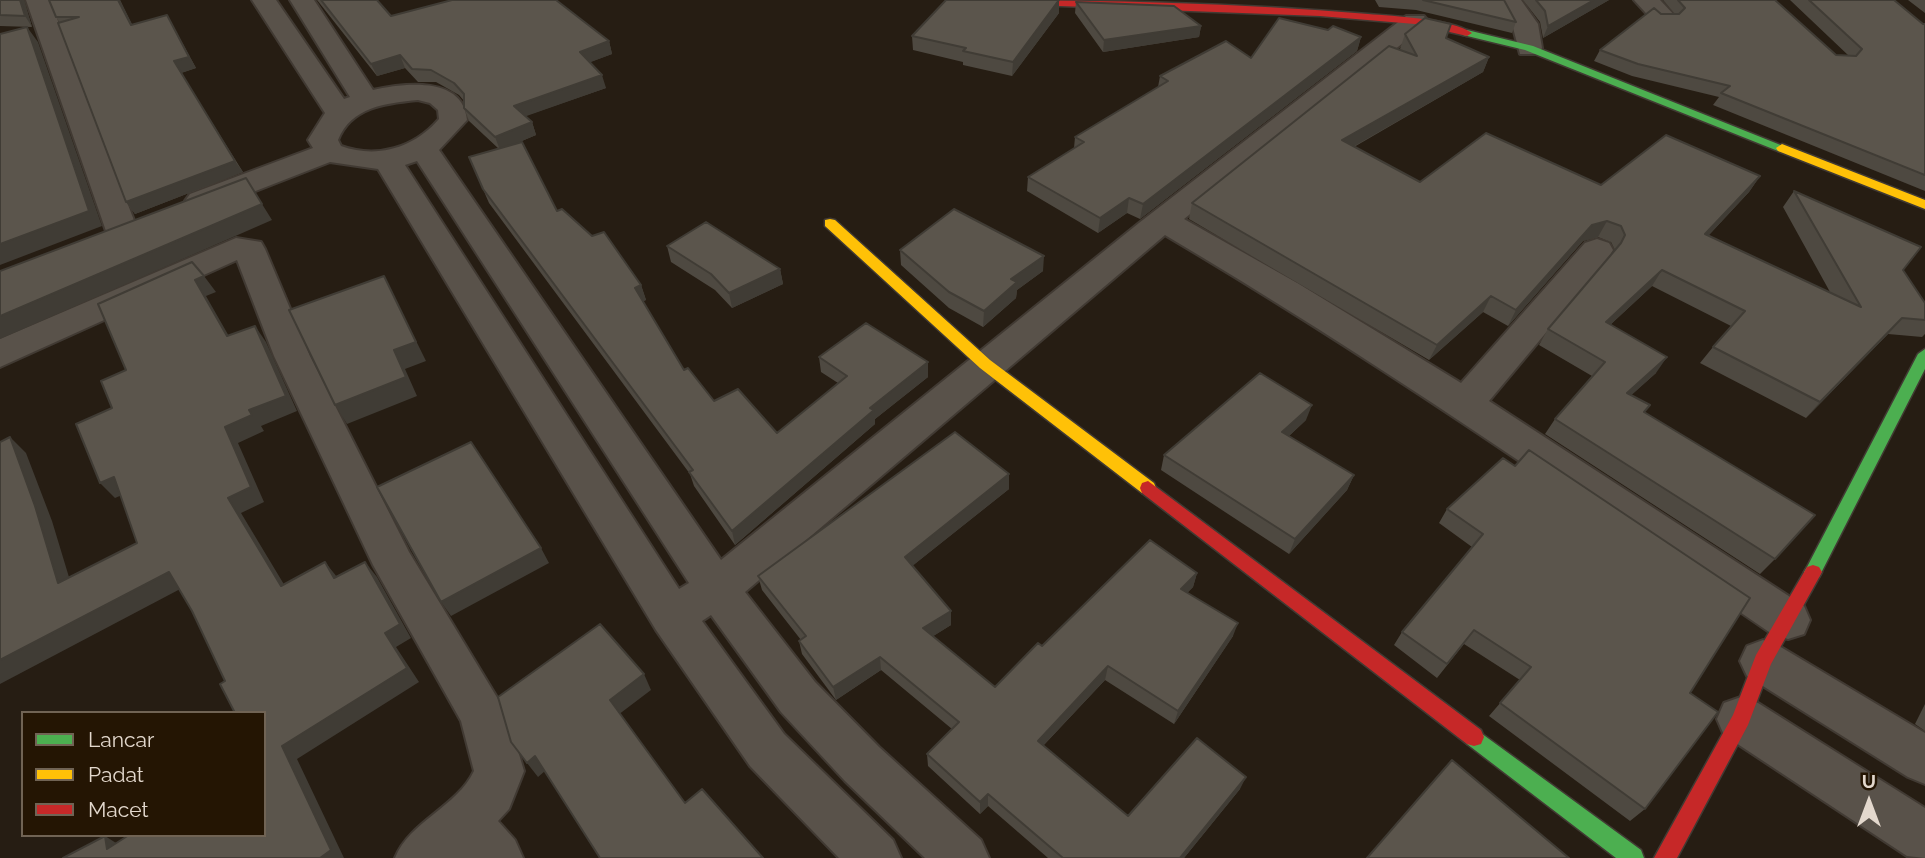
<!DOCTYPE html>
<html>
<head>
<meta charset="utf-8">
<style>
  body { margin:0 }
  #map { position:relative; width:1925px; height:858px; overflow:hidden; background:#261d13; font-family:Raleway,sans-serif }
  canvas { display:block }
  .legend { position:absolute; left:21px; top:711px; width:245px; height:126px; box-sizing:border-box; background:#241503; border:2px solid #706354; margin:0; padding:9px 12px; list-style:none; font-size:21px; color:#e3d8cd }
  .legend li { display:flex; align-items:center; gap:14px; height:35px }
  .legend b { width:35px; border:2px solid #706354 }
  .north { position:absolute; left:1834px; top:767px; width:70px; height:70px; -webkit-text-stroke:5px #241503; paint-order:stroke; rotate:0deg; font-size:19px; font-weight:700; line-height:28px; text-align:center; color:#e3d8cd }
  .north::after { content:''; display:block; margin:auto; width:24px; height:32px; background:#e3d8cd; clip-path:polygon(50% 0,100% 100%,50% 72%,0 100%) }
</style>
</head>
<body>
<div id="map">
<canvas width="1925" height="858"></canvas>
<ul class="legend">
<li><b style="height:9px;background:#4caf50"></b>Lancar</li>
<li><b style="height:9px;background:#ffc107"></b>Padat</li>
<li><b style="height:9px;background:#c62828"></b>Macet</li>
</ul>
<div class="north">U</div>
</div>
<script>
const c = document.querySelector('canvas').getContext('2d');
c.lineJoin = 'round';
function strokePath(path, color, width, dash) { c.strokeStyle = color; c.lineWidth = width; c.lineCap = dash ? 'butt' : 'round'; c.setLineDash(dash || []); c.stroke(path); }
function paint(path, color) { c.fillStyle = color; c.fill(path, 'evenodd'); }
const street = new Path2D(`
  M 26,0 L 50,0 L 138,231 L 133,238 L 122,241 L 111,238 L 106,231 Z
  M 252,0 L 276,0 L 344,99 L 350,97 L 290,0 L 314,0 L 373,90 C 405,83 463,76 467,120 L 439,150 L 721,560 L 1139,223 L 1406,16 L 1424,16 L 1428,21 L 1424,26 L 1184,219 L 1299,284 L 1461,383 L 1585,243 L 1597,239 L 1609,243 L 1613,250 L 1609,257 L 1489,401 L 1804,606 L 1810,620 L 1804,634 L 1788,639 L 1772,634 C 1572,496 1373,358 1165,235 L 745,592 L 815,682 L 879,747 L 981,840 L 989,858 L 925,858 L 845,781 L 781,712 L 711,615 L 702,621 L 784,734 L 893,840 L 901,858 L 839,858 L 750,766 L 656,630 L 378,169 L 330,162 L 212,208 L 201,211 L 190,208 L 185,201 L 190,194 L 313,148 L 308,140 L 325,113 ZM 418,100 L 430,103 L 438,110 L 439,119 C 414,148 377,159 341,146 L 338,140 C 351,107 386,103 418,100 ZM 417,161 L 689,583 L 679,589 L 405,165 Z
  M 1496,0 L 1521,0 L 1538,24 L 1542,48 L 1538,54 L 1520,54 L 1512,24 Z
  M 1634,0 L 1660,0 L 1677,18 L 1673,23 L 1655,23 Z
  M 236,238 L 261,242 L 265,249 L 310,356 L 409,552 L 507,714 L 524,771 L 509,809 L 498,821 L 515,840 L 523,858 L 395,858 C 410,821 457,807 474,771 L 461,721 L 373,565 L 274,356 L 237,260 L 0,367 L 0,339 Z
  M 1763,640 L 1779,646 L 1925,733 L 1925,784 L 1908,777 L 1747,676 L 1740,661 L 1747,646 Z
  M 1741,697 L 1758,703 L 1925,808 L 1925,858 L 1907,856 L 1724,735 L 1717,719 L 1724,703 Z`);
const fast = new Path2D(`
  M 1467,30 L 1533,46 L 1788,148 L 1782,152 L 1778,151 L 1525,50 L 1463,35 L 1463,31 Z
  M 1925,349 L 1925,369 L 1819,577 L 1813,579 L 1807,577 L 1804,572 L 1807,567 L 1918,354 Z
  M 1474,728 L 1641,850 L 1644,858 L 1616,858 L 1467,744 L 1464,737 L 1467,730 Z`);
const slow = new Path2D(`
  M 1782,144 L 1925,200 L 1925,209 L 1778,151 L 1776,148 Z
  M 830,219 L 835,220 L 990,360 L 1154,483 L 1156,488 L 1154,493 L 1142,493 L 980,368 L 825,226 L 825,220 Z`);
const jam = new Path2D(`
  M 977,0 C 1107,0 1238,3 1368,14 C 1393,16 1453,19 1472,33 L 1467,36 L 1415,24 L 1320,16 L 982,3 Z
  M 1148,481 L 1481,730 L 1484,737 L 1481,744 L 1474,746 L 1467,744 L 1142,493 L 1140,488 L 1142,483 Z
  M 1813,565 L 1819,567 L 1822,572 L 1771,664 L 1748,725 L 1677,858 L 1654,858 L 1733,715 L 1756,655 L 1807,567 Z`);
strokePath(street, '#413a33', 4);
strokePath(fast, '#413a33', 3);
strokePath(slow, '#413a33', 3);
strokePath(jam, '#413a33', 3);
paint(street, '#59524a');
paint(fast, '#4caf50');
paint(slow, '#ffc107');
paint(jam, '#c62828');
paint(new Path2D(`
  M 0,0 L 24,0 L 32,27 L 0,26 Z
  M 49,0 L 120,0 L 132,25 L 173,26 L 196,68 L 181,73 L 243,172 L 135,214 L 126,202 L 60,23 L 56,17 Z
  M 317,0 L 377,0 L 391,16 L 609,41 L 612,54 L 590,62 L 606,88 L 525,116 L 532,122 L 536,135 L 510,146 L 557,211 L 641,285 L 646,300 L 643,301 L 684,370 L 714,401 L 777,433 L 838,383 L 821,372 L 819,357 L 928,377 L 875,419 L 875,424 L 735,545 L 694,486 L 690,474 L 489,203 L 469,157 L 499,149 L 469,121 L 464,108 L 464,101 L 459,95 L 436,82 L 418,82 L 405,68 L 377,76 Z
  M 1375,0 L 1504,0 L 1516,22 L 1512,33 L 1416,10 L 1379,7 Z
  M 1523,0 L 1609,0 L 1543,38 L 1540,22 Z
  M 1663,0 L 1775,0 L 1836,55 L 1849,56 L 1790,0 L 1894,0 L 1923,24 L 1925,24 L 1925,191 L 1713,105 L 1719,97 L 1632,76 L 1594,61 L 1600,50 L 1661,14 L 1675,14 Z
  M 1908,0 L 1925,0 L 1925,13 Z
  M 1076,2 L 1201,26 L 1199,37 L 1103,52 L 1075,13 Z
  M 1059,13 L 1012,76 L 963,65 L 963,62 L 913,50 L 912,36 Z
  M 1328,30 L 1361,37 L 1357,51 L 1140,219 L 1127,213 L 1098,233 L 1027,191 L 1028,177 L 1074,148 L 1075,137 L 1158,87 L 1160,76 L 1251,58 Z
  M 1405,34 L 1446,38 L 1489,57 L 1483,72 L 1354,147 L 1420,182 L 1601,185 L 1760,176 L 1749,192 L 1708,236 L 1830,292 L 1783,207 L 1794,191 L 1903,270 L 1925,320 L 1925,334 L 1922,337 L 1888,334 L 1806,418 L 1700,363 L 1713,347 L 1731,326 L 1652,286 L 1610,325 L 1656,373 L 1631,395 L 1644,412 L 1775,559 L 1760,574 L 1545,434 L 1555,419 L 1592,376 L 1539,345 L 1548,329 L 1615,250 L 1611,242 L 1598,237 L 1583,241 L 1508,326 L 1483,312 L 1429,360 L 1189,219 L 1192,203 L 1400,50 L 1400,49 Z
  M 667,246 L 780,269 L 783,284 L 732,308 L 715,290 L 671,262 Z
  M 900,250 L 1043,271 L 1017,290 L 1016,298 L 983,327 L 949,308 L 901,265 Z
  M 1306,420 L 1289,436 L 1354,475 L 1347,490 L 1289,554 L 1161,470 L 1164,455 Z
  M 1503,458 L 1690,693 L 1645,809 L 1630,821 L 1489,716 L 1520,680 L 1464,644 L 1437,678 L 1394,645 L 1402,632 L 1472,547 L 1439,523 L 1447,509 Z
  M 1009,474 L 1009,489 L 912,566 L 951,611 L 951,625 L 933,636 L 995,687 L 1042,646 L 1197,573 L 1193,587 L 1187,593 L 1233,636 L 1174,724 L 1105,680 L 1043,746 L 1128,816 L 1240,789 L 1184,858 L 1048,858 L 988,806 L 980,814 L 928,766 L 927,754 L 952,729 L 881,670 L 836,700 L 802,654 L 799,641 L 801,640 L 762,590 L 758,576 Z
  M 1925,704 L 1925,731 L 1915,724 Z`), '#4e4941');
paint(new Path2D(`
  M 20,0 L 24,0 L 32,27 L 25,16 Z
  M 118,0 L 120,0 L 138,36 L 131,25 Z
  M 1059,0 L 1059,13 L 1012,76 L 1013,62 Z
  M 1594,0 L 1609,0 L 1543,38 L 1548,26 Z
  M 167,15 L 173,26 L 196,68 L 181,73 L 174,61 Z
  M 1201,26 L 1199,37 L 1103,52 L 1104,40 Z
  M 27,27 L 38,42 L 102,226 L 0,265 L 0,244 Z
  M 1361,37 L 1357,51 L 1140,219 L 1143,204 Z
  M 609,41 L 612,54 L 583,65 L 580,52 Z
  M 400,55 L 405,68 L 377,76 L 371,64 Z
  M 1489,57 L 1483,72 L 1337,156 L 1342,140 Z
  M 602,75 L 606,88 L 518,119 L 514,106 Z
  M 532,122 L 536,135 L 500,150 L 495,137 Z
  M 235,161 L 243,172 L 135,214 L 126,202 Z
  M 1760,176 L 1749,192 L 1695,250 L 1705,234 Z
  M 1129,198 L 1127,213 L 1098,233 L 1100,218 Z
  M 262,204 L 272,220 L 0,339 L 0,316 Z
  M 1607,221 L 1598,237 L 1583,241 L 1508,326 L 1516,310 L 1592,225 Z
  M 1044,256 L 1043,271 L 1017,290 L 1016,298 L 983,327 L 984,311 L 1011,279 Z
  M 780,269 L 783,284 L 732,308 L 729,293 Z
  M 1662,270 L 1652,286 L 1596,338 L 1606,322 Z
  M 204,276 L 216,292 L 206,296 L 238,352 L 227,336 L 195,280 Z
  M 384,276 L 426,361 L 405,369 L 417,396 L 347,424 L 335,405 L 394,350 Z
  M 641,285 L 646,300 L 640,303 L 635,288 Z
  M 1491,296 L 1483,312 L 1429,360 L 1437,345 Z
  M 1902,318 L 1888,334 L 1806,418 L 1820,402 Z
  M 255,326 L 266,342 L 297,411 L 261,426 L 264,431 L 238,443 L 264,502 L 241,513 L 294,601 L 281,586 L 228,498 L 225,427 L 249,410 Z
  M 1667,357 L 1656,373 L 1616,409 L 1627,393 Z
  M 928,362 L 928,377 L 875,419 L 875,424 L 735,545 L 732,531 L 870,408 Z
  M 1312,405 L 1306,420 L 1277,447 L 1282,432 Z
  M 10,437 L 26,453 L 52,521 L 75,597 L 58,583 Z
  M 1009,474 L 1009,489 L 906,571 L 905,557 Z
  M 1354,475 L 1347,490 L 1289,554 L 1295,539 Z
  M 114,477 L 129,492 L 115,498 L 100,483 Z
  M 541,548 L 549,563 L 451,616 L 441,602 Z
  M 325,562 L 337,577 L 334,578 Z
  M 365,562 L 377,577 L 411,638 L 396,647 L 419,682 L 297,759 L 344,858 L 320,858 L 282,746 L 385,633 Z
  M 169,572 L 184,587 L 0,684 L 0,660 Z
  M 1197,573 L 1193,587 L 1177,603 L 1181,589 Z
  M 951,611 L 951,625 L 924,642 L 923,628 Z
  M 1238,623 L 1233,636 L 1174,724 L 1178,711 Z
  M 880,657 L 881,670 L 836,700 L 833,687 Z
  M 1108,666 L 1105,680 L 1036,753 L 1038,741 Z
  M 644,674 L 651,690 L 618,715 L 610,700 Z
  M 535,756 L 545,771 L 538,777 L 527,763 Z
  M 1246,777 L 1240,789 L 1184,858 L 1180,858 Z
  M 988,794 L 988,806 L 980,814 L 980,802 Z
  M 105,836 L 124,848 L 107,849 Z`), '#403c35');
const building = new Path2D(`
  M 0,0 L 20,0 L 25,16 L 0,15 Z
  M 49,0 L 118,0 L 131,25 L 167,15 L 189,57 L 174,61 L 235,161 L 126,202 L 58,23 L 79,17 L 56,17 Z
  M 321,0 L 377,0 L 391,16 L 452,0 L 556,0 L 609,41 L 580,52 L 602,75 L 514,106 L 532,122 L 495,137 L 464,108 L 464,94 L 454,83 L 431,70 L 412,69 L 400,55 L 371,64 Z
  M 946,0 L 1059,0 L 1013,62 L 963,51 L 966,48 L 912,36 Z
  M 1423,0 L 1504,0 L 1516,22 Z
  M 1536,0 L 1594,0 L 1548,26 L 1545,11 Z
  M 1678,0 L 1775,0 L 1836,55 L 1856,56 L 1862,49 L 1809,0 L 1894,0 L 1923,24 L 1925,24 L 1925,175 L 1721,93 L 1730,86 L 1638,64 L 1600,50 L 1654,8 L 1661,14 L 1679,14 L 1685,8 Z
  M 1076,2 L 1174,6 L 1201,26 L 1104,40 Z
  M 1279,18 L 1328,30 L 1333,26 L 1361,37 L 1143,204 L 1129,198 L 1100,218 L 1028,177 L 1084,142 L 1075,137 L 1168,81 L 1160,76 L 1226,41 L 1251,58 Z
  M 1425,18 L 1451,24 L 1446,38 L 1489,57 L 1342,140 L 1420,182 L 1486,133 L 1601,185 L 1666,135 L 1760,176 L 1705,234 L 1861,307 L 1794,191 L 1921,247 L 1903,270 L 1925,303 L 1925,320 L 1902,318 L 1820,402 L 1713,347 L 1745,311 L 1662,270 L 1606,322 L 1667,357 L 1627,393 L 1650,405 L 1644,412 L 1815,515 L 1775,559 L 1555,419 L 1605,362 L 1548,329 L 1621,243 L 1625,235 L 1621,226 L 1607,221 L 1592,225 L 1516,310 L 1491,296 L 1437,345 L 1192,203 L 1389,46 L 1417,56 L 1405,34 Z
  M 27,27 L 89,211 L 0,244 L 0,34 Z
  M 522,142 L 557,211 L 562,209 L 592,236 L 604,232 L 641,285 L 635,288 L 684,370 L 688,368 L 714,401 L 738,389 L 777,433 L 847,376 L 819,357 L 866,323 L 928,362 L 870,408 L 874,410 L 732,531 L 689,472 L 693,470 L 483,189 L 469,157 Z
  M 246,178 L 262,204 L 0,316 L 0,271 Z
  M 954,209 L 1044,256 L 1011,279 L 1017,282 L 984,311 L 949,292 L 900,250 Z
  M 706,222 L 780,269 L 729,293 L 711,274 L 667,246 Z
  M 192,262 L 204,276 L 195,280 L 227,336 L 255,326 L 286,396 L 249,410 L 252,415 L 225,427 L 251,487 L 228,498 L 281,586 L 325,562 L 334,578 L 365,562 L 400,624 L 385,633 L 407,668 L 282,746 L 331,850 L 320,858 L 63,858 L 105,836 L 107,849 L 129,835 L 264,835 L 264,713 L 235,713 L 220,684 L 225,681 L 192,611 L 169,572 L 0,660 L 0,442 L 10,437 L 35,506 L 58,583 L 137,543 L 114,477 L 100,483 L 76,424 L 112,408 L 101,381 L 126,370 L 98,304 Z
  M 384,276 L 416,342 L 394,350 L 406,377 L 335,405 L 289,310 Z
  M 1260,373 L 1312,405 L 1282,432 L 1354,475 L 1295,539 L 1164,455 Z
  M 955,432 L 1009,474 L 905,557 L 951,611 L 923,628 L 995,687 L 1038,643 L 1042,646 L 1150,540 L 1197,573 L 1181,589 L 1238,623 L 1178,711 L 1108,666 L 1038,741 L 1128,816 L 1197,738 L 1246,777 L 1180,858 L 1063,858 L 988,794 L 980,802 L 927,754 L 959,722 L 880,657 L 833,687 L 799,641 L 806,636 L 758,576 Z
  M 471,442 L 541,548 L 441,602 L 377,487 Z
  M 1529,450 L 1750,598 L 1690,693 L 1718,712 L 1645,809 L 1500,703 L 1531,667 L 1474,630 L 1447,664 L 1402,632 L 1483,534 L 1447,509 L 1503,458 L 1515,466 Z
  M 600,624 L 644,674 L 610,700 L 685,803 L 702,789 L 763,858 L 600,858 L 535,756 L 527,763 L 511,742 L 498,697 Z
  M 1452,760 L 1569,858 L 1367,858 Z`);
paint(building, '#5b554c');
strokePath(building, '#403c35', 2);
</script>
</body>
</html>
